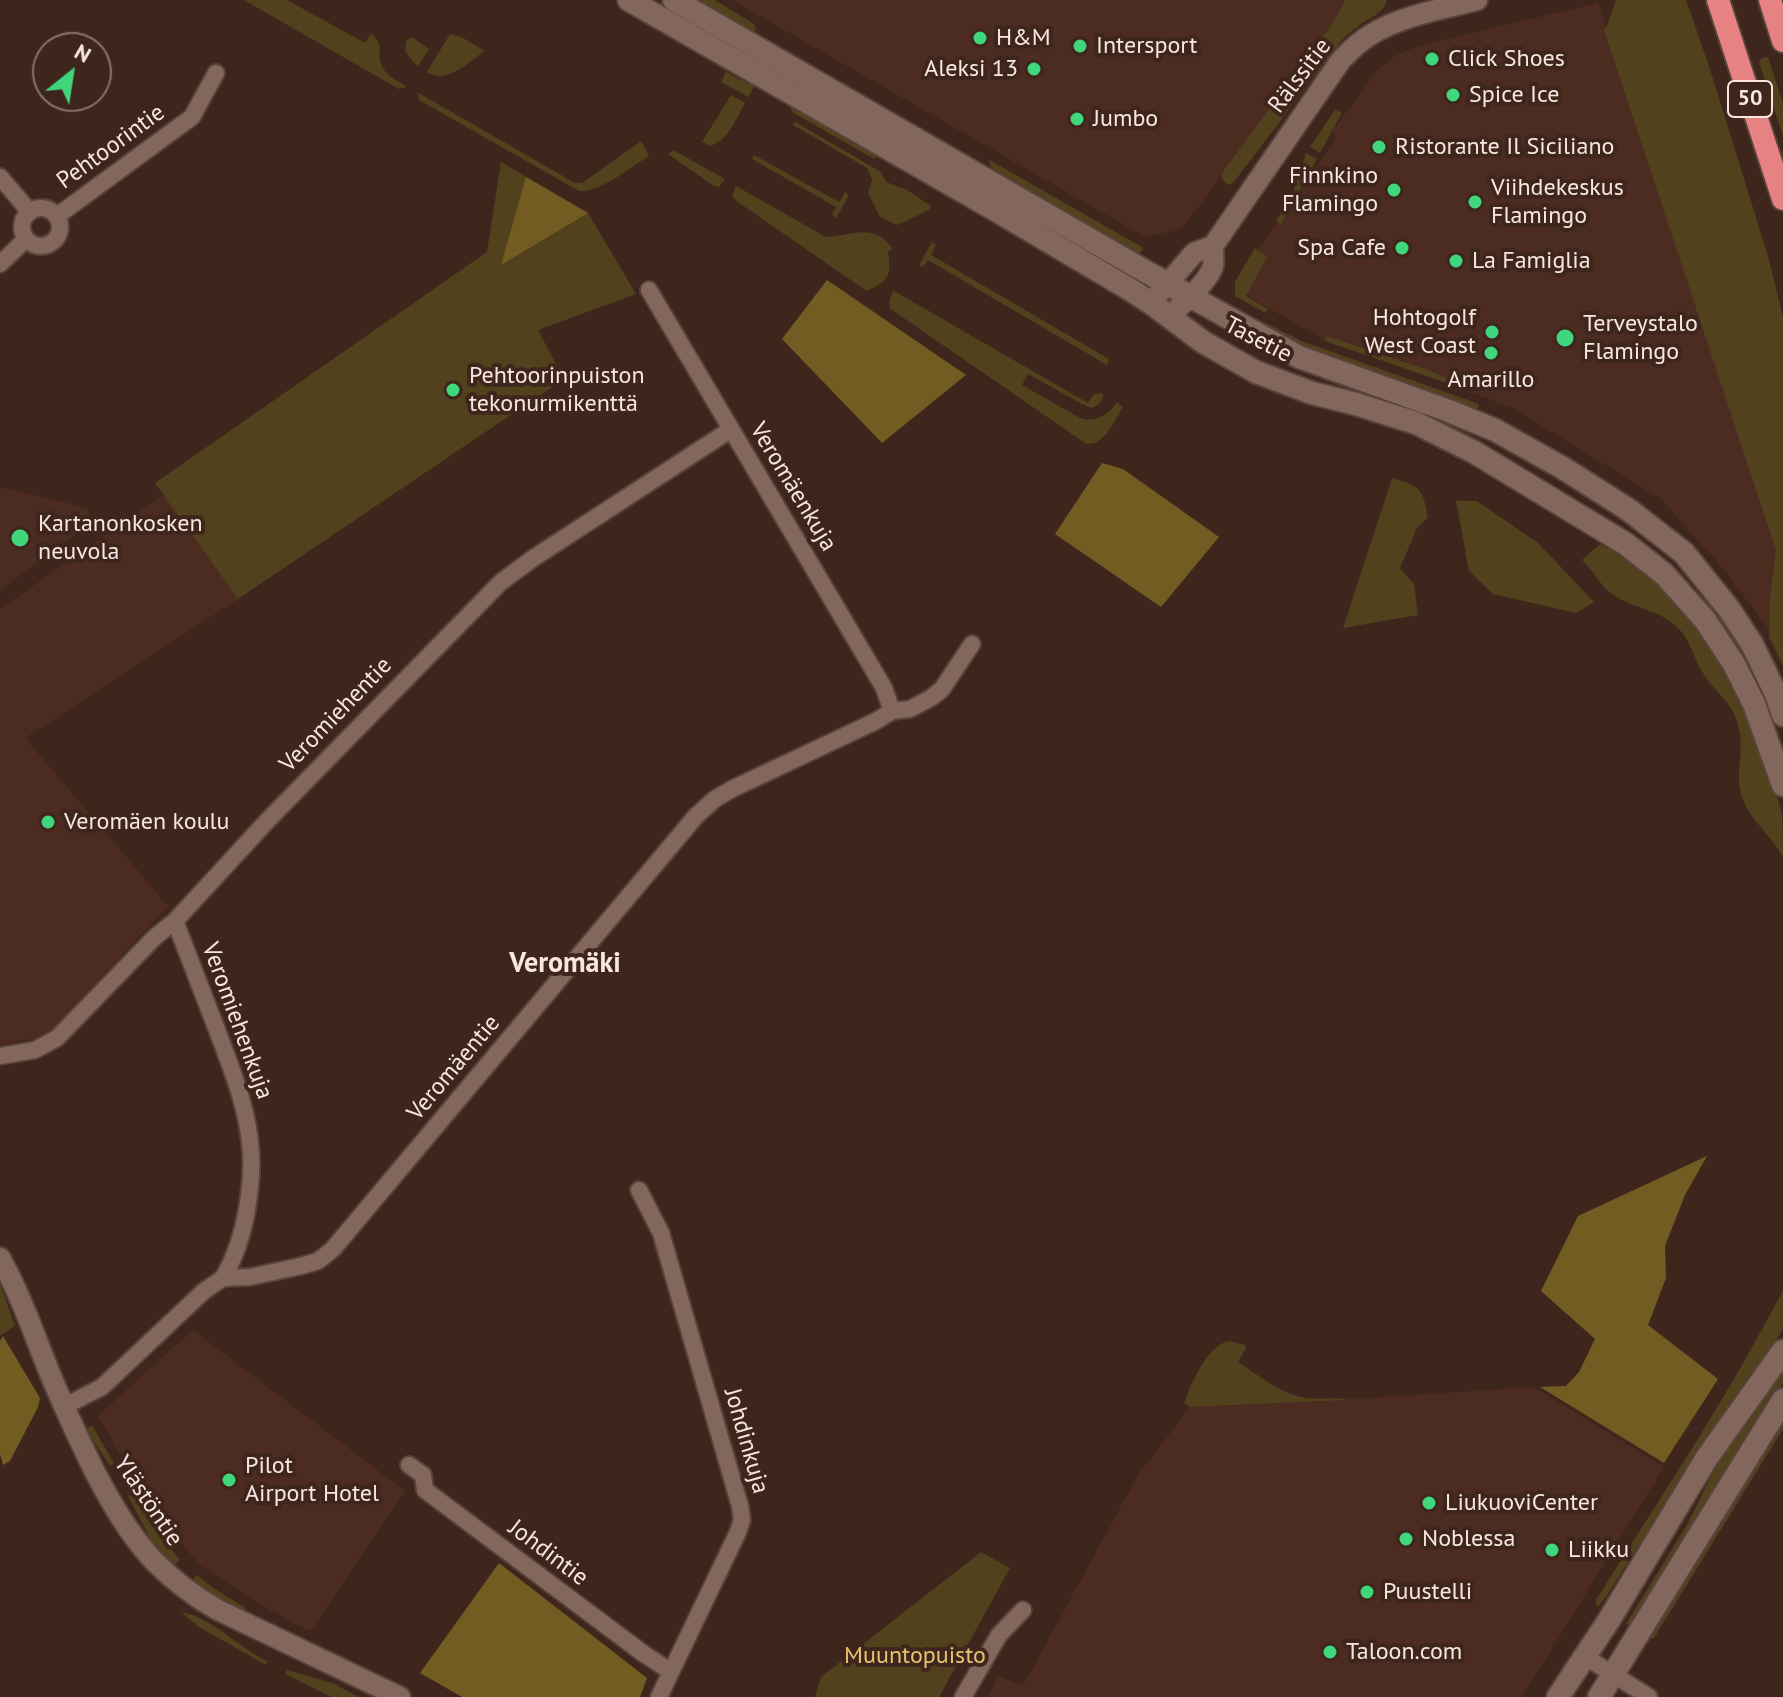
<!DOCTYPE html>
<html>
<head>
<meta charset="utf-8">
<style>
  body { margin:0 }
  #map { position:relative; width:1783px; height:1697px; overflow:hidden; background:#3f261d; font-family:"PT Sans",sans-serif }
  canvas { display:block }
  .north { position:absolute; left:32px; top:32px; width:80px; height:80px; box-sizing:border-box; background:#3f261d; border:2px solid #89736b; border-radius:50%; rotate:30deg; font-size:22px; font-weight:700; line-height:32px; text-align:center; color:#f8e7e1 }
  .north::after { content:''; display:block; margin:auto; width:28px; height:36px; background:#40d77c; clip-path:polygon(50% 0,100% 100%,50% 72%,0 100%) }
</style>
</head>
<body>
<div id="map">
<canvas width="1783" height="1697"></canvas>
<div class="north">N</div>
</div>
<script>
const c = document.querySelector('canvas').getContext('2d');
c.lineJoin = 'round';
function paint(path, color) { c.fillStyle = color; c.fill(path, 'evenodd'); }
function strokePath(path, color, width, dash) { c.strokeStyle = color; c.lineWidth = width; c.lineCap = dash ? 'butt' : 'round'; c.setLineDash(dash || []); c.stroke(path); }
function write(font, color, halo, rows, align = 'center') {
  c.font = font + ' "PT Sans",sans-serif'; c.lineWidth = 8; c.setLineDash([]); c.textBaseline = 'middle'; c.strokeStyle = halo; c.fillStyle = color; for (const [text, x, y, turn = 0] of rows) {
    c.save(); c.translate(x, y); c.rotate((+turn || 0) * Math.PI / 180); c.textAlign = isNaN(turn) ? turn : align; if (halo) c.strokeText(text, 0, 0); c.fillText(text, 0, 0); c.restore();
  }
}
paint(new Path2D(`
  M 732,0 L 1345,0 L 1334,21 L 1182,229 L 1145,237 Z
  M 1598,3 L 1783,558 L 1777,640 L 1719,564 L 1661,499 L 1511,407 L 1322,339 L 1248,296 L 1243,270 L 1335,141 L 1333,130 L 1379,68 L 1396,55 L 1425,44 Z
  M 0,487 L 88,508 L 91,524 L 0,590 Z
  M 164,495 L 238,599 L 25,738 L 168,906 L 46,1036 L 0,1045 L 0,609 Z
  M 194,1331 L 405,1491 L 311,1631 L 295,1624 L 258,1603 L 201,1566 L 171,1532 L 118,1450 L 98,1416 L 180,1341 Z
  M 1534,1387 L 1664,1467 L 1522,1697 L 987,1697 L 999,1676 L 1023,1686 L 1138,1475 L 1190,1407 L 1323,1401 Z`), '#4c2c20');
paint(new Path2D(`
  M 244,0 L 287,0 L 365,43 L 371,33 C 385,46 377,50 381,64 C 385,75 396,80 406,86 L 406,87 L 399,89 Z
  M 696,0 L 715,0 L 754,24 L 756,29 L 754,32 L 750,31 Z
  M 1345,0 L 1387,0 C 1383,15 1368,18 1357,27 C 1351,31 1346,36 1341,41 L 1234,182 L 1230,185 L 1225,183 L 1221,177 L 1222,173 L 1334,21 Z
  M 1616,0 L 1686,0 L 1708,63 L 1768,256 L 1783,317 L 1783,665 L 1769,637 L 1770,598 L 1776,550 L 1604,30 L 1607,26 Z
  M 450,34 L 463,38 L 485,51 C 468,62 447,85 427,72 Z
  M 412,37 L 429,49 L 418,66 L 413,62 L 405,51 L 406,41 Z
  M 1768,57 L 1783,103 L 1783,137 L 1759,62 L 1762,58 Z
  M 726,72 L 749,84 L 752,83 L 755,85 L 748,97 L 721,82 Z
  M 417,92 L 575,183 L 582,183 L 640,142 L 642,142 L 649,156 C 631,167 599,193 579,191 L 419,100 Z
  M 731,95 L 745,103 C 736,119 728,141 710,146 L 702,142 Z
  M 790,105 L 877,154 L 874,159 L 792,112 Z
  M 1335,110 L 1342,113 L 1320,153 L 1310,147 Z
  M 795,122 L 881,172 L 886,182 L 907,190 L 931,206 L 929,210 L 897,225 L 880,217 L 868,193 L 872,180 L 867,168 L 793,125 Z
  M 673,150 L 725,179 L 719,187 L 714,186 L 668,154 Z
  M 1306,153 L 1317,159 L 1281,224 L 1276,221 L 1294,190 Z
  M 754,155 L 839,202 L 845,192 L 848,194 L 848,197 L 836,218 L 832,215 L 836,207 L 752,159 Z
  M 988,159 L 1142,247 L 1143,250 L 1139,253 L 1130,250 L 1054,206 L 991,167 Z
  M 501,162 L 588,213 L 636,294 L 538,330 L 564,379 L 238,599 L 155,483 L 487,252 Z
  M 736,186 L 826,237 C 852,236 873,222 892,248 L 888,253 C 892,273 889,282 868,290 L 868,292 L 735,200 L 732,196 Z
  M 932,242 L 936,245 L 931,255 L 1109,359 L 1107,365 L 928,260 L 923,267 L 919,265 Z
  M 1255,248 L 1267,257 L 1246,296 L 1268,309 L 1265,313 L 1235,296 L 1235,282 Z
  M 894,291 L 1088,403 L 1093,395 L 1101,393 L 1104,396 L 1099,404 L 1092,408 L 1086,406 L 1028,374 L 1022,385 L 1080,418 C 1096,423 1109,415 1117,402 L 1123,407 C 1114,421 1105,447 1085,443 L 895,312 L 890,308 C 889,301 890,297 894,291 Z
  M 1233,307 L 1304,342 L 1468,400 L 1479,405 L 1478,408 L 1476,409 L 1430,391 L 1326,356 L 1297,344 L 1231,309 Z
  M 1327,336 L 1428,370 L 1456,382 L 1453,385 L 1325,341 Z
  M 1392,478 C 1421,487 1422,487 1428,517 L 1417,528 L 1400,568 L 1414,584 L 1418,615 L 1343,628 Z
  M 1456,501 L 1477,501 L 1538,543 L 1594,602 L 1576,613 L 1493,594 L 1469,571 Z
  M 1600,544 L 1608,549 L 1612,546 C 1668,588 1716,640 1743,705 C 1749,720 1754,736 1760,751 C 1767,772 1778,793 1782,815 C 1783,828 1783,844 1783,858 C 1772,835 1750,821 1742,797 C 1735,776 1743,756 1740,735 C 1736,703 1718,697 1703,673 C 1694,659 1691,642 1680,630 C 1661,609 1636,610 1615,596 C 1600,587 1594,571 1582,560 Z
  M 0,1284 L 15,1326 L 0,1336 Z
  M 1783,1290 L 1783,1328 L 1772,1348 L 1689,1466 L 1606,1597 L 1597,1608 L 1596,1600 C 1660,1498 1728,1397 1783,1290 Z
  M 1229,1341 L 1245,1345 L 1246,1348 L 1238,1362 C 1257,1374 1278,1392 1301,1397 C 1316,1401 1332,1396 1347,1400 L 1190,1407 L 1184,1403 C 1191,1384 1207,1345 1229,1341 Z
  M 1783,1369 L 1783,1382 L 1632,1628 L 1626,1624 L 1688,1523 L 1719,1460 Z
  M 1783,1415 L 1783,1429 L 1654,1638 L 1651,1639 L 1646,1637 Z
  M 92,1425 L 114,1463 L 110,1466 L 86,1430 Z
  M 133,1493 L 159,1535 L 180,1560 L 173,1567 L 151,1540 L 128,1496 Z
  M 981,1552 L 1010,1568 L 939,1697 L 815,1697 L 821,1677 Z
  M 197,1575 L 213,1588 L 246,1608 L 243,1614 L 223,1603 L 191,1581 Z
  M 181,1612 C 214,1618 237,1647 267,1661 L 266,1665 L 199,1627 Z
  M 287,1670 L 332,1683 L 359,1697 L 331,1697 L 285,1674 Z`), '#51411c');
paint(new Path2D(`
  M 526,177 L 588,213 L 501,265 Z
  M 827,280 L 966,375 L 882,443 L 782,339 Z
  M 1102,463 L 1123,469 L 1219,537 L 1161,607 L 1055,534 Z
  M 1707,1156 L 1685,1195 L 1665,1246 L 1666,1278 L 1648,1325 L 1718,1379 L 1664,1463 L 1540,1387 L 1566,1386 L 1579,1372 L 1595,1339 L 1541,1291 L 1578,1216 Z
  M 3,1336 L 40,1398 L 38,1407 L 10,1461 L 3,1465 L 0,1454 L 0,1341 Z
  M 499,1563 L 647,1678 L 640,1697 L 462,1697 L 420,1673 Z`), '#735c22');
const minor = new Path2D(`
  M 0,177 L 30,212
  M22 227a19 19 0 1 1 38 0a19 19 0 1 1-38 0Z
  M 57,216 L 192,117 L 216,73
  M 0,264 L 26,239
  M 649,290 L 884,688 L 892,711
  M 175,921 C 189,958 203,994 217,1030 C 232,1070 249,1111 251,1154 C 252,1172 250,1191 247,1209 C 243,1233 236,1256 223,1278
  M 0,1056 L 35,1050 L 57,1038 L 155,937 L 175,921 L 268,820 L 501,582 L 532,559 L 730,430
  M 639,1190 L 661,1233 L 740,1506 L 742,1520 L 738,1532 L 659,1697
  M 65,1406 L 102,1387 L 204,1291 L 223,1278 L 250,1277 L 301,1266 L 318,1261 L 333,1249 L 696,816 L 715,799 L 732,789 L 876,721 L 892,711 L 910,709 L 931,698 L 942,689 L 972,644
  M 409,1465 L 423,1475 L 425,1490 L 644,1654 L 670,1671
  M 1584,1656 L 1649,1697
  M 963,1697 L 999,1635 L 1023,1610`);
const tertiary = new Path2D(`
  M 1151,303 L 1194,253 L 1213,246
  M 1169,316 C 1182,305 1208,282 1213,266 C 1214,261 1213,252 1213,246 L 1341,60 C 1347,54 1353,48 1359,43 C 1391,17 1439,10 1477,0
  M 0,1258 C 22,1297 36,1340 53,1381 C 78,1438 112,1518 155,1562 C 174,1581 195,1597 218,1610 L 400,1697`);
const secondary = new Path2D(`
  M 629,0 L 999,212 L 1131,290 L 1151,303 L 1203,342 L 1256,372 L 1312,393 L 1356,404 L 1416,423 L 1474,452 L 1626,544 L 1664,574 L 1705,620 L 1734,664 L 1754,704 L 1783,785
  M 674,0 L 1143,270 L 1299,357 L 1449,411 L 1495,430 L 1563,468 L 1629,510 L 1684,553 L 1729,609 L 1752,644 L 1776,694 L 1783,715
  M 1558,1697 L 1609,1620 L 1706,1459 L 1783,1351
  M 1599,1697 L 1783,1400`);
const trunk = new Path2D(`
  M 1718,0 L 1783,199
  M 1770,0 L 1783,41`);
strokePath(minor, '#58433b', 20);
strokePath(tertiary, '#58433b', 24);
strokePath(secondary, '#58433b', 26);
strokePath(trunk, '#58433b', 26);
strokePath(minor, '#84675c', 16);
strokePath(tertiary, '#84675c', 20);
strokePath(secondary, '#84675c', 22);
strokePath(trunk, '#e68281', 22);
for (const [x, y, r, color] of [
  [980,38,8,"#40d77c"],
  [1080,46,8,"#40d77c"],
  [1432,59,8,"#40d77c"],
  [1034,69,8,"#40d77c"],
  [1453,95,8,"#40d77c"],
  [1077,119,8,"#40d77c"],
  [1379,147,8,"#40d77c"],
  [1394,190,8,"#40d77c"],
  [1475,202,8,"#40d77c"],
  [1402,248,8,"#40d77c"],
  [1456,261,8,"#40d77c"],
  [1492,332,8,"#40d77c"],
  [1565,338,10,"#40d77c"],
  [1491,353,8,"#40d77c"],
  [453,390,8,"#40d77c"],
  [20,538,10,"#40d77c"],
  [48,822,8,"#40d77c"],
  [229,1480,8,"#40d77c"],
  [1429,1503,8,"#40d77c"],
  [1406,1539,8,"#40d77c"],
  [1552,1550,8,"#40d77c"],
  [1367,1592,8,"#40d77c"],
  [1330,1652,8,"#40d77c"]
]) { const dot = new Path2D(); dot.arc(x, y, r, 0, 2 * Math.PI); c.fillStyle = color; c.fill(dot); strokePath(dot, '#3f261d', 3); }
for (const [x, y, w] of [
  [1750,99,44]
]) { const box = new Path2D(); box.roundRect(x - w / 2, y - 18, w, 36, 6); c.fillStyle = '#3f261d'; c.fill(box); strokePath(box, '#f8e7e1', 2); }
write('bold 22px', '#f8e7e1', null, [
  ["50",1750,99]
]);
write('24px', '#f8e7e1', '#3f261d', [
  ["H&M",996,38],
  ["Intersport",1096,46],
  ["Click Shoes",1448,59],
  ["Aleksi 13",1018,69,"right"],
  ["Spice Ice",1469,95],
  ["Jumbo",1093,119],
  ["Ristorante Il Siciliano",1395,147],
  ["Finnkino",1378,176,"right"],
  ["Flamingo",1378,204,"right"],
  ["Viihdekeskus",1491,188],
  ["Flamingo",1491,216],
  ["Spa Cafe",1386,248,"right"],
  ["La Famiglia",1472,261],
  ["Hohtogolf",1476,318,"right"],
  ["West Coast",1476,346,"right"],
  ["Terveystalo",1583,324],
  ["Flamingo",1583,352],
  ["Pehtoorinpuiston",469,376],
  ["tekonurmikenttä",469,404],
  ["Amarillo",1491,380,"center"],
  ["Kartanonkosken",38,524],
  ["neuvola",38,552],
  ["Veromäen koulu",64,822],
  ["Pilot",245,1466],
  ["Airport Hotel",245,1494],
  ["LiukuoviCenter",1445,1503],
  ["Noblessa",1422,1539],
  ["Liikku",1568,1550],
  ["Puustelli",1383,1592],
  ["Taloon.com",1346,1652]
], 'left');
write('24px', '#f8e7e1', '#3f261d', [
  ["Rälssitie",1300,76,-53],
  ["Pehtoorintie",111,147,-36],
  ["Tasetie",1258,340,27],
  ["Veromäenkuja",793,487,59],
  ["Veromiehentie",336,715,-46],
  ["Veromiehenkuja",237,1021,70],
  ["Veromäentie",454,1068,-50],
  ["Johdinkuja",746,1441,74],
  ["Ylästöntie",148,1501,56],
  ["Johdintie",548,1553,37]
]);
write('24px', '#e8c370', '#3f261d', [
  ["Muuntopuisto",915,1656]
]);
write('bold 28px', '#f8e7e1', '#3f261d', [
  ["Veromäki",565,964]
]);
</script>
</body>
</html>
